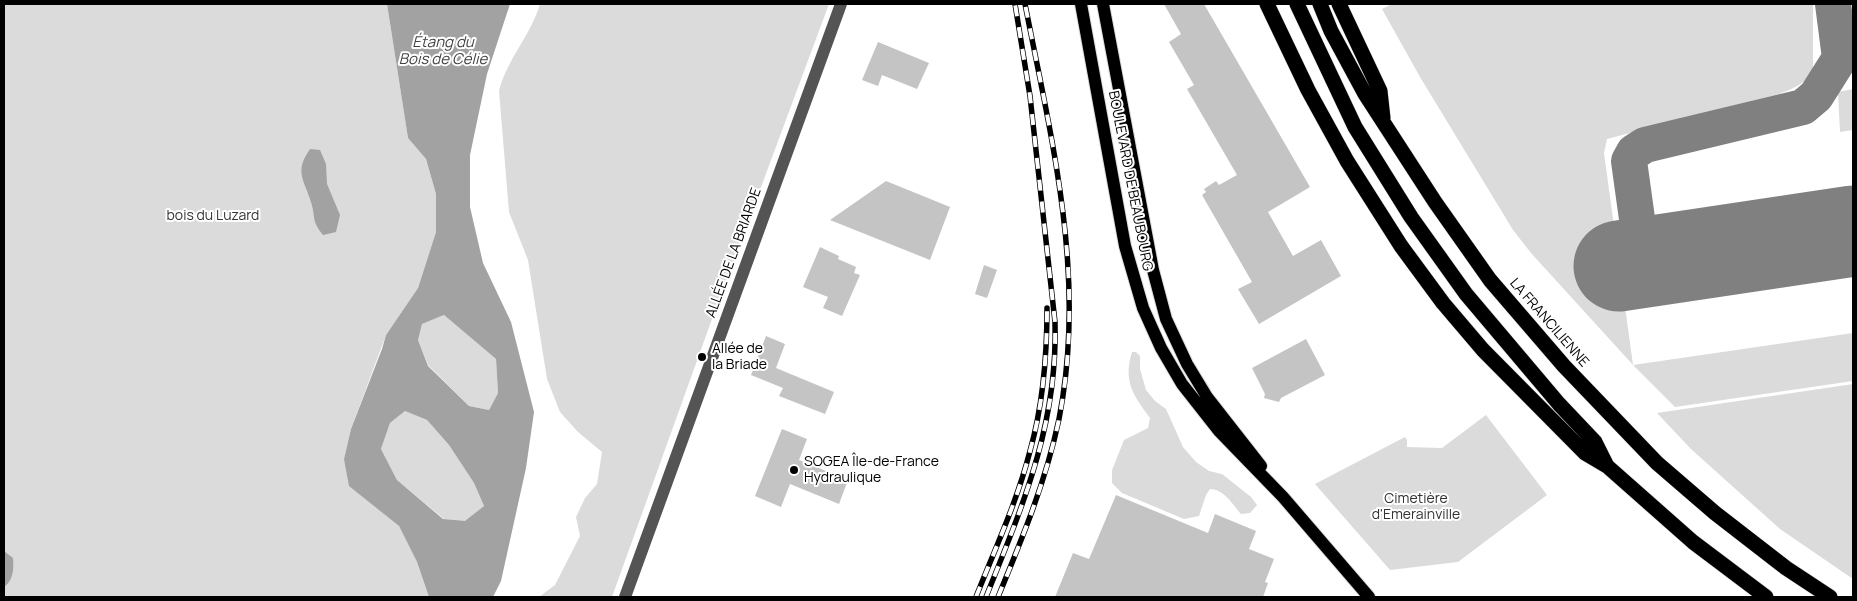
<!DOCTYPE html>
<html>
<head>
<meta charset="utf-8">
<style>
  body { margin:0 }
  #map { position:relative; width:1857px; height:601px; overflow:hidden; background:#fff; font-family:Manrope,sans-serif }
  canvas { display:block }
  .frame { position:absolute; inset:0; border:5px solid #000; pointer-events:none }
</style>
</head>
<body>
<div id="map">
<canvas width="1857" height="601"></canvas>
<div class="frame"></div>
</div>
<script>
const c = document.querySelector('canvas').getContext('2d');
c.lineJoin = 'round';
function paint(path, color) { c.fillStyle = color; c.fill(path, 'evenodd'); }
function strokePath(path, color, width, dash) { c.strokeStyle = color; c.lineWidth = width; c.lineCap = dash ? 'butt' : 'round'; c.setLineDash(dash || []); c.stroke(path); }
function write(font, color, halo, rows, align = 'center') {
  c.font = font + ' Manrope,sans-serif'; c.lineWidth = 4; c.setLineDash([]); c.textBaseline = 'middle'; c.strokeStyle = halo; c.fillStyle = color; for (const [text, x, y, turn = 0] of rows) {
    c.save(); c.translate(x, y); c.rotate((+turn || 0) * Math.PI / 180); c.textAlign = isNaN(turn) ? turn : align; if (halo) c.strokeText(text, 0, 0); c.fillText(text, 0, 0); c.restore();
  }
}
paint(new Path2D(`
  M 4,4 L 387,4 L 408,138 L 426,159 L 436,194 L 436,232 L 418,288 L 386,335 L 351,429 L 344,459 L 375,506 L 399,526 L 417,562 L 429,597 L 4,597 Z
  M 540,4 L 829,4 L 712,319 L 612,597 L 539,597 L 555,585 L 580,536 L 576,517 L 585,498 L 597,484 L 602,452 L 578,432 L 560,412 L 547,379 L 528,260 L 509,212 L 499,91 C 507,59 531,35 540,4 Z
  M 1392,4 L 1813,4 L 1813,68 C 1807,84 1794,88 1779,94 L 1607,139 L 1604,153 L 1633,365 L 1853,333 L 1853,381 L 1675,407 L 1633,365 L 1531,253 L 1513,230 L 1420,77 L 1382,9 Z
  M 1853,89 L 1853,130 L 1840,132 L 1838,92 Z
  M 444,315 L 496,359 L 498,393 L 489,410 L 469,406 L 428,365 L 418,340 L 422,324 Z
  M 1132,352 L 1136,352 L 1140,356 L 1140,369 L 1146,390 L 1155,401 L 1166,409 L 1183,447 L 1196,462 L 1209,471 L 1222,474 L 1251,497 L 1257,505 L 1250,513 L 1241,514 C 1233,505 1224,489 1210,489 L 1206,495 L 1199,516 L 1184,519 L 1122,493 L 1112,483 L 1112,470 L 1124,440 L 1148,428 L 1150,418 C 1133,395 1123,381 1132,352 Z
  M 1853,384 L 1853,579 L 1780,529 L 1691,449 L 1657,413 Z
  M 405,411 L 427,420 L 449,445 L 474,483 L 484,506 L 465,522 L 444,519 L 397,480 L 381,449 L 390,423 Z
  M 1486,415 L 1547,495 L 1458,562 L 1390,570 L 1315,484 L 1405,437 L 1407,440 L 1407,447 L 1442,448 Z`), '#dbdbdb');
paint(new Path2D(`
  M 387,4 L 510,4 L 487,74 L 470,155 L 470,207 L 483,263 L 511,322 L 534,412 L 526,468 L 501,581 L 493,597 L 429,597 L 417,562 L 399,526 L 349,486 L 344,459 L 351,429 L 382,349 L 386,335 L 418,288 L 436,232 L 436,194 L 426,159 L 408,138 ZM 444,315 L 496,359 L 498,393 L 489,410 L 469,406 L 428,366 L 418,340 L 422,324 ZM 405,411 L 427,420 L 449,445 L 474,483 L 484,506 L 465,521 L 443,519 L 397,480 L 381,449 L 390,423 Z
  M 310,149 L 320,150 L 326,164 L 327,184 L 340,215 L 336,232 L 323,235 C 311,220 316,218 311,202 C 304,179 294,172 310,149 Z
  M 4,551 L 13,558 C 14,569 13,581 4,587 Z`), '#a2a2a2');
strokePath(new Path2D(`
  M 1643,262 L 1629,161 L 1634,152 L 1645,145 L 1803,107 L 1816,96 L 1840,58 L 1833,4`), '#808080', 36);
strokePath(new Path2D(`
  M 1619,266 L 1853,231`), '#808080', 91);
paint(new Path2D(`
  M 1164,4 L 1204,4 L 1310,187 L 1268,212 L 1293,256 L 1321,240 L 1341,276 L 1259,324 L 1238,289 L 1252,282 L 1202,195 L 1206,192 L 1204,189 L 1216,181 L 1219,185 L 1237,175 L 1187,89 L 1194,85 L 1169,42 L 1181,34 Z
  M 878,42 L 929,63 L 917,89 L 882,75 L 878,86 L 862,80 Z
  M 886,181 L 950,207 L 930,260 L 830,220 Z
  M 820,247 L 839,256 L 838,259 L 856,267 L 854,273 L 860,275 L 842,316 L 823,308 L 828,297 L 803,287 Z
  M 984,265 L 997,270 L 987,298 L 975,294 Z
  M 766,336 L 785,344 L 776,368 L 834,392 L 825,414 L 779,396 L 783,388 L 751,375 Z
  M 1306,339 L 1325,375 L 1281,398 L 1279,402 L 1264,398 L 1265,394 L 1252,368 Z
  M 782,429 L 807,439 L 799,460 L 848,480 L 839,504 L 790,484 L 781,507 L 755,496 Z
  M 1116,495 L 1208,533 L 1215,514 L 1256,531 L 1249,549 L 1274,559 L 1265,582 L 1268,583 L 1263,597 L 1055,597 L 1073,553 L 1089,559 Z`), '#c4c4c4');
const major = new Path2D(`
  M 1081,4 L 1125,246 L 1143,308 L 1161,348 L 1182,384 L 1219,431 L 1283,497 L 1369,597
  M 1103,4 L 1153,270 L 1166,319 L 1187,364 L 1207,397 L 1261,466`);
const highway = new Path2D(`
  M 1267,4 L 1308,90 L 1347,161 L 1401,246 L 1443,303 L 1483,350 L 1585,453 L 1607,466
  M 1297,4 L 1355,127 L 1411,217 L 1466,294 L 1559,404 L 1595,442 L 1607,466 L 1693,542 L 1766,597
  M 1320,4 L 1331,31 L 1365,94 L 1435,202 L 1490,280 L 1564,366 L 1657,463 L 1715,513 L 1786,568 L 1830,597
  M 1339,4 L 1380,91 L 1383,118`);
strokePath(major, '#dbdbdb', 14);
strokePath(highway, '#dbdbdb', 16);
strokePath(new Path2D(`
  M 625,597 L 841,4`), '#545454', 12);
strokePath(major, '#000', 12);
strokePath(highway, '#000', 15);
const rail = new Path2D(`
  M 976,597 C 995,549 1017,502 1030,451 C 1043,405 1047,356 1047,308
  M 986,597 C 1023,505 1058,424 1055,322 L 1030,96 L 1015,4
  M 998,597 C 1022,539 1046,481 1059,419 C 1087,277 1052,142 1025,4`);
strokePath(rail, '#000', 5.5);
strokePath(rail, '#fff', 4, [11]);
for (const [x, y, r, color] of [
  [702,357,5,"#000"],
  [794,470,5,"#000"]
]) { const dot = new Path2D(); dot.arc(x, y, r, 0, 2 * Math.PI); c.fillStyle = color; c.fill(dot); strokePath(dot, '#fff', 2); }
write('14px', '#000', '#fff', [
  ["BOULEVARD DE BEAUBOURG",1130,181,79],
  ["ALLÉE DE LA BRIARDE",734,253,-70],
  ["LA FRANCILIENNE",1549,323,49]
]);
write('14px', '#323232', '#fff', [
  ["bois du Luzard",213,216],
  ["Cimetière",1416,499],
  ["d'Emerainville",1416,515]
]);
write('14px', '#000', '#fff', [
  ["Allée de",712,349],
  ["la Briade",712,365],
  ["SOGEA Île-de-France",804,462],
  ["Hydraulique",804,478]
], 'left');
write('italic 15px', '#434343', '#fff', [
  ["Étang du",443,43],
  ["Bois de Célie",443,60]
]);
</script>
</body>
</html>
